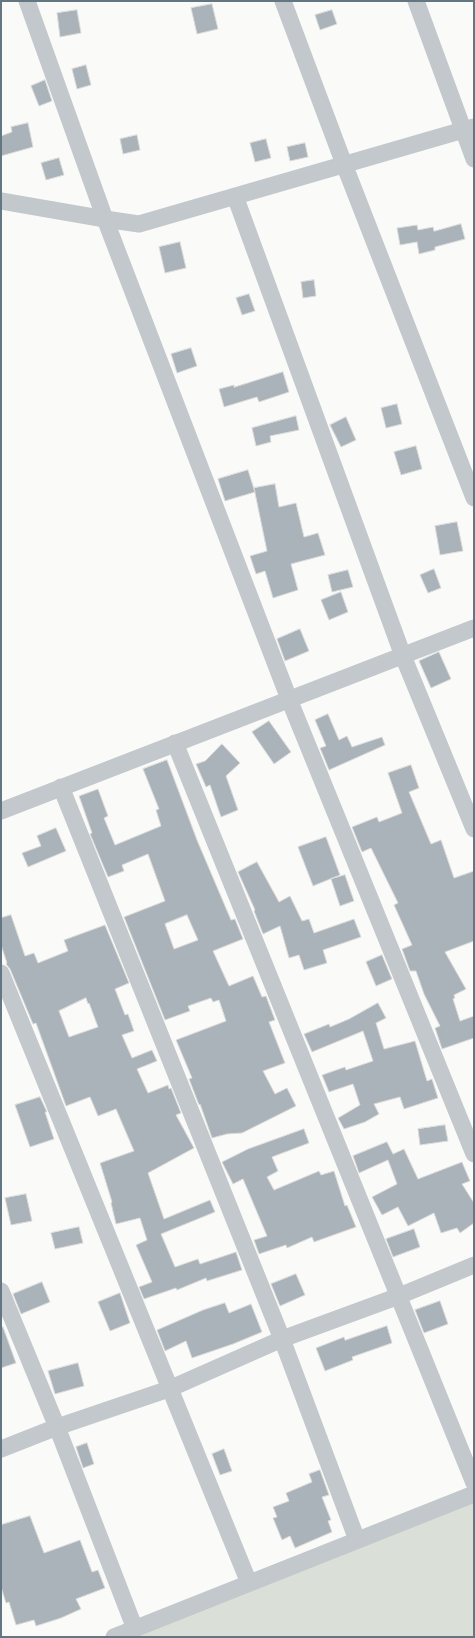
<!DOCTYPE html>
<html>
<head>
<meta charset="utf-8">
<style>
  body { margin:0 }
  #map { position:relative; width:475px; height:1638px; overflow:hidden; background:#fafaf8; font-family:"Asap Condensed",sans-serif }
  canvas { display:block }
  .frame { position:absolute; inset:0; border:2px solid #657683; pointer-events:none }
</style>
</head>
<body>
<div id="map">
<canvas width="475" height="1638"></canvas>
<div class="frame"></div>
</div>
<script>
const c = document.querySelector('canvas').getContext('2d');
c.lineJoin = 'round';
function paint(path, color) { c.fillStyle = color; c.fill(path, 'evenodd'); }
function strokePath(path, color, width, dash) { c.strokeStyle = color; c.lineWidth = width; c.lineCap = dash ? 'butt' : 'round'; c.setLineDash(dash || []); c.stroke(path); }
paint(new Path2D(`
  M 474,1498 L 474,1637 L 118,1637 Z`), '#dadfd7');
const building = new Path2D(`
  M 212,4 L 218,29 L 197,34 L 191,8 Z
  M 77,10 L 81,33 L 60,37 L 57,13 Z
  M 332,10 L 337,24 L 320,30 L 315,15 Z
  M 86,65 L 91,85 L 77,89 L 72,69 Z
  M 45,80 L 52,101 L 39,106 L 31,86 Z
  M 28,123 L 33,147 L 1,156 L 1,136 L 12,132 L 11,127 Z
  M 137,135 L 140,150 L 123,154 L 120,139 Z
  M 266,139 L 271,158 L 255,162 L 250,143 Z
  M 305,143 L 308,157 L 290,161 L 287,147 Z
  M 59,158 L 64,175 L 46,180 L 41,163 Z
  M 461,224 L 465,239 L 435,247 L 435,250 L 419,254 L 417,242 L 400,245 L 397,228 L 417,225 L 418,230 L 433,227 L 434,231 Z
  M 180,242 L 186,268 L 165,273 L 159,247 Z
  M 314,280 L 316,296 L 303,298 L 301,282 Z
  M 249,294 L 255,311 L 242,315 L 236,298 Z
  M 191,348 L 197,366 L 177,373 L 171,354 Z
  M 283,372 L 289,392 L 259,402 L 257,397 L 224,407 L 219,389 L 234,385 L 234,387 Z
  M 397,404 L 402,424 L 386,428 L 381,408 Z
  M 296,416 L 299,430 L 270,436 L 271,442 L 256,446 L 252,428 Z
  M 346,417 L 356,440 L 341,447 L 330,425 Z
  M 416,446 L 422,469 L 401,475 L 394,452 Z
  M 248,470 L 255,492 L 225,501 L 218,479 Z
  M 275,484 L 279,507 L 296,503 L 304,537 L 318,533 L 325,555 L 291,564 L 298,590 L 273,598 L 265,571 L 256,574 L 250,556 L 267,551 L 254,488 Z
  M 457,522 L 463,551 L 440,555 L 435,526 Z
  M 434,569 L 441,588 L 428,593 L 420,575 Z
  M 348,570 L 353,587 L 332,592 L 328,575 Z
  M 341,592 L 348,612 L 329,620 L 321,600 Z
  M 300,629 L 309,651 L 285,661 L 277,639 Z
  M 439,652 L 451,679 L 431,688 L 419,661 Z
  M 328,714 L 339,740 L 347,736 L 352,747 L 382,737 L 385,745 L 329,770 L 320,748 L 326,746 L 315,720 Z
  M 269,721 L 291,752 L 274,764 L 252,732 Z
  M 222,744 L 240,763 L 226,776 L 238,810 L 221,817 L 210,785 L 206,787 L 196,764 L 205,761 Z
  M 167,760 L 197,840 L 231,920 L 235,919 L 243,939 L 213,951 L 229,986 L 253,976 L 262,997 L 266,996 L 275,1020 L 269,1022 L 285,1063 L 263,1071 L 275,1094 L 287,1088 L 296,1106 L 242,1133 L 227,1134 L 212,1138 L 200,1104 L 199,1105 L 189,1079 L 192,1078 L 176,1040 L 226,1021 L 219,1000 L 213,1002 L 211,998 L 188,1006 L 190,1011 L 165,1020 L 124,917 L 165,901 L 148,854 L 122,865 L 124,871 L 108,877 L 90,834 L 92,833 L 79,796 L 98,789 L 108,816 L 104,818 L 115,845 L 161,826 L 156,810 L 159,809 L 143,769 ZM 187,915 L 198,940 L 174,949 L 165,924 Z
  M 411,765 L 419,788 L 409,792 L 431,844 L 441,840 L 454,878 L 474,871 L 474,941 L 445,952 L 466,989 L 454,995 L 455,998 L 453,999 L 460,1021 L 474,1016 L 474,1038 L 442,1049 L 435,1028 L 440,1026 L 424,994 L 416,971 L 410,971 L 402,949 L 412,945 L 394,905 L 398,903 L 371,848 L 362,852 L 352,827 L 377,817 L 379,822 L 402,813 L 388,773 Z
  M 56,828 L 66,851 L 28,867 L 22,853 L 41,846 L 37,836 Z
  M 326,837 L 340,875 L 313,886 L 298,847 Z
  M 257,862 L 279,902 L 290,896 L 302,921 L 309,919 L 314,933 L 354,919 L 361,937 L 323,950 L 327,963 L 304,970 L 299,955 L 289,958 L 280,926 L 263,934 L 254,911 L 255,910 L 238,872 Z
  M 345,875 L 354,901 L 340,906 L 331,879 Z
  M 11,915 L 25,956 L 34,953 L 38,963 L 68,951 L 64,940 L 105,925 L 129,983 L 115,989 L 125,1015 L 128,1014 L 134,1031 L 122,1035 L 132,1058 L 152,1050 L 157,1061 L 137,1069 L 148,1093 L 168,1085 L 169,1089 L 171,1088 L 181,1113 L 176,1115 L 194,1148 L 148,1173 L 164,1219 L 210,1200 L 215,1212 L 161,1234 L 175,1267 L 198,1259 L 200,1264 L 236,1252 L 242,1270 L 207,1281 L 206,1278 L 177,1290 L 176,1288 L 144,1299 L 139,1287 L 152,1282 L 136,1245 L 147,1240 L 140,1218 L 116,1224 L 111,1203 L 112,1202 L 100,1163 L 134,1151 L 116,1109 L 98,1116 L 90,1097 L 66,1106 L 36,1023 L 33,1024 L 10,969 L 6,964 L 7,963 L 1,945 L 1,918 ZM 86,998 L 88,1004 L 89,1003 L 98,1027 L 69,1037 L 59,1011 Z
  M 382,955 L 392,979 L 376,986 L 366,962 Z
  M 378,1003 L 386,1018 L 376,1023 L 384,1049 L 415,1041 L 427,1081 L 432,1079 L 438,1098 L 404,1109 L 400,1097 L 374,1104 L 379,1114 L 365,1122 L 344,1129 L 338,1118 L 360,1105 L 353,1084 L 329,1092 L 322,1075 L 345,1067 L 346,1070 L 373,1061 L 363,1031 L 312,1052 L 304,1034 L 329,1024 L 330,1027 L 349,1019 Z
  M 40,1097 L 47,1112 L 45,1112 L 54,1139 L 30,1147 L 15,1105 Z
  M 445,1125 L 448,1141 L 420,1145 L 418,1129 Z
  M 304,1129 L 309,1143 L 272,1157 L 278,1171 L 267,1177 L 274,1190 L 319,1171 L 321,1175 L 334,1171 L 345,1206 L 347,1205 L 356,1227 L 314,1242 L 312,1237 L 287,1248 L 286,1245 L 259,1254 L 254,1240 L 267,1236 L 243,1179 L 233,1184 L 222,1162 L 248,1149 Z
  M 387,1142 L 393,1154 L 404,1149 L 418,1179 L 462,1162 L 470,1181 L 462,1184 L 474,1203 L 474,1223 L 460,1233 L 457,1228 L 441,1233 L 434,1213 L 408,1226 L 398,1207 L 382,1215 L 372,1197 L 397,1184 L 388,1160 L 359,1173 L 353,1156 Z
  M 26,1194 L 32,1221 L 11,1225 L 5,1198 Z
  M 79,1227 L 83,1243 L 55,1249 L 51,1233 Z
  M 414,1229 L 420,1247 L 393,1257 L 386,1239 Z
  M 296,1274 L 305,1295 L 280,1306 L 271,1284 Z
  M 42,1282 L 50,1302 L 21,1314 L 13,1294 Z
  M 120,1293 L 130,1323 L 110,1331 L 98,1302 Z
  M 440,1301 L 448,1324 L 424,1333 L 415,1310 Z
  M 225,1303 L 229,1313 L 251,1304 L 262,1332 L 233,1344 L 192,1358 L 186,1341 L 165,1351 L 157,1330 L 203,1310 Z
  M 387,1326 L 392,1343 L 352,1357 L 353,1360 L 325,1371 L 316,1348 L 344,1337 L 345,1340 Z
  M 3,1327 L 16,1363 L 1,1368 L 1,1328 Z
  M 78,1363 L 84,1386 L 55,1394 L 48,1371 Z
  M 87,1443 L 94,1464 L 83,1468 L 76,1447 Z
  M 224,1449 L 232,1471 L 220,1475 L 212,1454 Z
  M 320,1470 L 329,1495 L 322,1497 L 331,1520 L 328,1521 L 332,1532 L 295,1548 L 290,1536 L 282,1540 L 273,1518 L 277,1517 L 273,1507 L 289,1501 L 286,1493 L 312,1482 L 309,1474 Z
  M 30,1516 L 44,1553 L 80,1540 L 92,1572 L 98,1570 L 105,1588 L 76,1599 L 81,1609 L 61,1618 L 36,1626 L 34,1620 L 16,1625 L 9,1602 L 6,1603 L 1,1587 L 1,1525 Z`);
paint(building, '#aab3b9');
strokePath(building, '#dcdcda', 1);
strokePath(new Path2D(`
  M 27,1 L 105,219 L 289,699 L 474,1154
  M 283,1 L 344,164 L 474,498
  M 416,1 L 474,159
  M 235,196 L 403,656 L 474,829
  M 1,201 L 105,219 L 139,224 L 474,127
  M 175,743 L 474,1483
  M 61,787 L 282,1339 L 357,1540
  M 1,811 L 474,628
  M 1,973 L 249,1583
  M 1,1291 L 57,1427 L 135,1629
  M 1,1449 L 57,1427 L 169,1389 L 282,1339 L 399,1296 L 474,1265
  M 114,1637 L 474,1494`), '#c3c8cc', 17);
</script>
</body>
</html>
